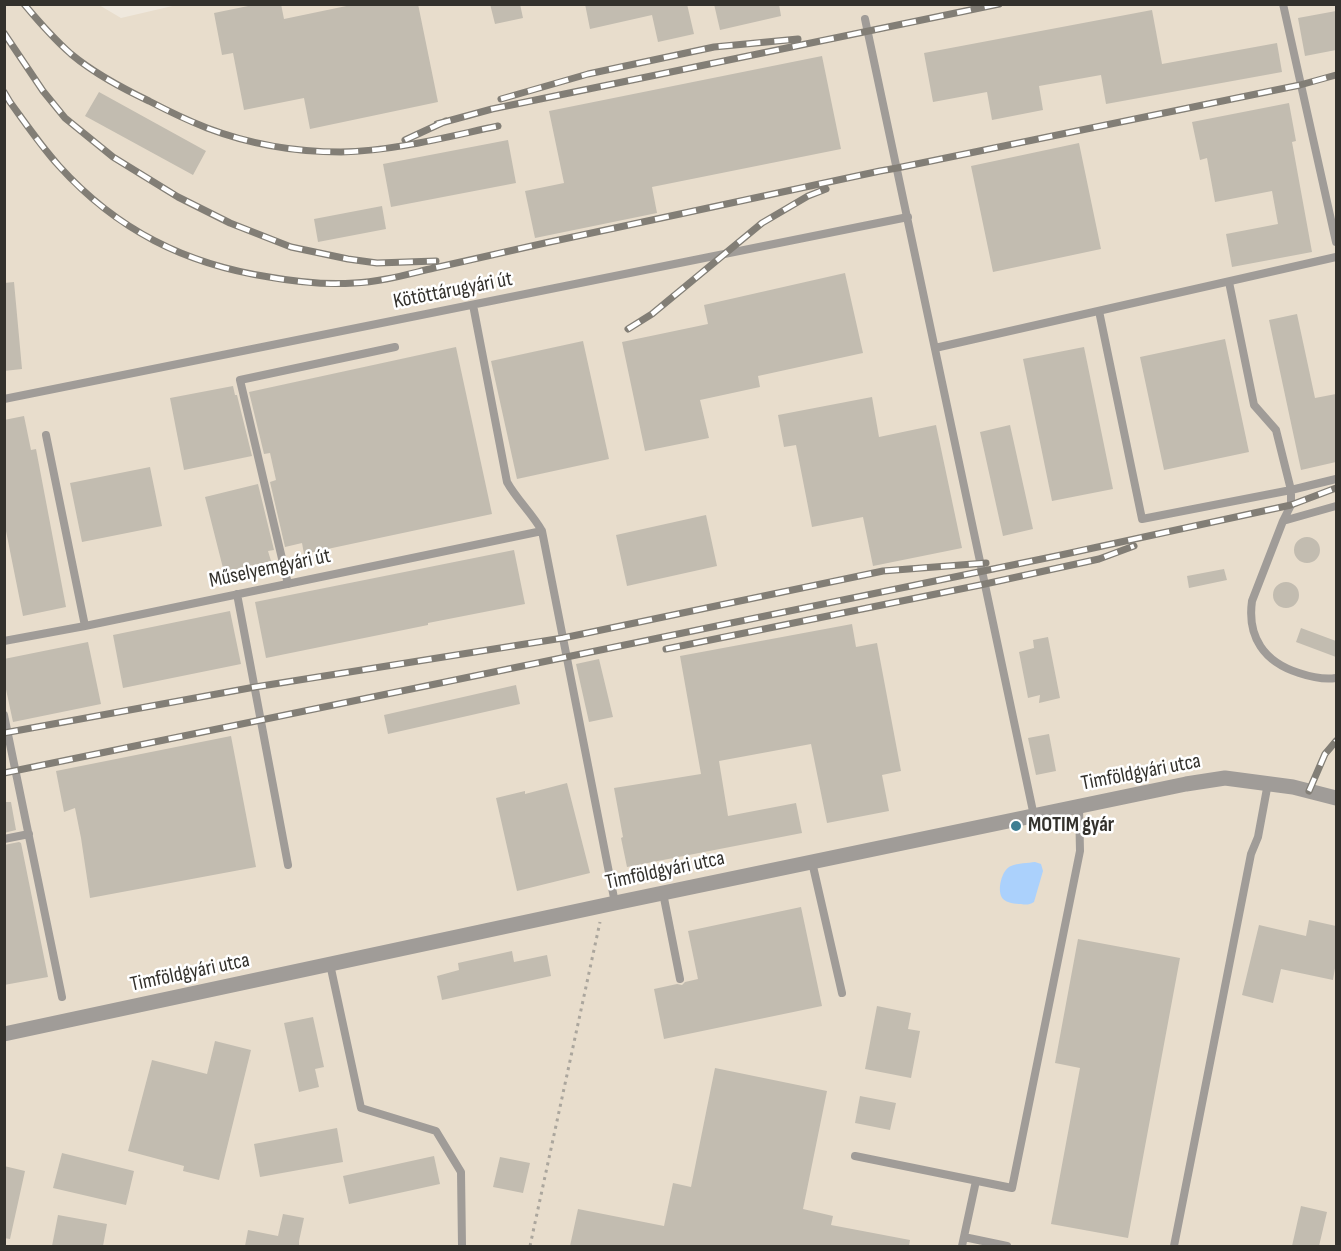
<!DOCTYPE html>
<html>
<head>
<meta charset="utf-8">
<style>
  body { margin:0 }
  #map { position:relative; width:1341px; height:1251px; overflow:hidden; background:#efe8dd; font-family:"Sofia Sans Condensed",sans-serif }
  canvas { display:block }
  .frame { position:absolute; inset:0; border:6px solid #33312c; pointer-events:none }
</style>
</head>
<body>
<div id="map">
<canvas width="1341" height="1251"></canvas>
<div class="frame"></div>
</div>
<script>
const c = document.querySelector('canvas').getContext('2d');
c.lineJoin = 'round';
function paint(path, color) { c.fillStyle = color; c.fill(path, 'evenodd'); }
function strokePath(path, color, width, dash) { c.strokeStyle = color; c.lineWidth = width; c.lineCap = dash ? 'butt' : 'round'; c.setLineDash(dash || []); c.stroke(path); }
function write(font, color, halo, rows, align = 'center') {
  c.font = font + ' "Sofia Sans Condensed",sans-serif'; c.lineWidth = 5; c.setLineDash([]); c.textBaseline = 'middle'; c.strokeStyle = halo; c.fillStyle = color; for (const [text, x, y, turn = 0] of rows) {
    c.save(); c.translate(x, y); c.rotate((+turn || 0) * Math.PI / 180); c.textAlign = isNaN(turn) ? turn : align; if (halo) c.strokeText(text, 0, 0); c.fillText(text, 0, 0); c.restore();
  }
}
paint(new Path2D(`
  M 181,4 L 1336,5 L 1336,1246 L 5,1246 L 5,5 L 99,5 L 121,18 Z`), '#e8ddcc');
paint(new Path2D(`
  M 1035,862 L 1041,864 L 1043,871 L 1034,902 C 1029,905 1026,905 1021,904 C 1015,904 1007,903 1003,899 C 996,891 1002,869 1011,866 C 1018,863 1028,863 1035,862 Z`), '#abd1fc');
paint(new Path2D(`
  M 258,4 L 281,4 L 284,19 L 356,4 L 418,4 L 438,102 L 310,129 L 304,98 L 244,110 L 233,53 L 222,55 L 214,13 Z
  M 490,4 L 520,4 L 523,18 L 495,24 Z
  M 585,4 L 687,4 L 694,34 L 658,42 L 652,15 L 590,29 Z
  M 714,4 L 779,4 L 781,16 L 720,30 Z
  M 1152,10 L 1162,64 L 1277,43 L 1282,72 L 1106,104 L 1101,75 L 1039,86 L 1043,110 L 992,120 L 987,92 L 933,102 L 924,53 Z
  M 1336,11 L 1336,50 L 1305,56 L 1298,18 Z
  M 822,56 L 841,149 L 652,187 L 657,213 L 535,238 L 525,191 L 564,183 L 549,111 Z
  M 99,92 L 206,151 L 193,175 L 85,116 Z
  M 1289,103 L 1296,141 L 1292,142 L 1312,252 L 1232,267 L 1226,234 L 1278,224 L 1272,191 L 1215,202 L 1207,158 L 1200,160 L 1192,122 Z
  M 508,140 L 516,183 L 391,207 L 383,164 Z
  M 1079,143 L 1101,249 L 993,272 L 971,166 Z
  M 382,206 L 386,229 L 318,242 L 314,219 Z
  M 845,273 L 863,353 L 758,376 L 760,387 L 700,400 L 709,438 L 645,451 L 622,342 L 708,324 L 704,305 Z
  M 14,282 L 22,369 L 4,371 L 4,283 Z
  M 1297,314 L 1315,398 L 1336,394 L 1336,462 L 1301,470 L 1269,320 Z
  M 1225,339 L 1249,452 L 1164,470 L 1140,357 Z
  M 583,341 L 609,459 L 517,479 L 491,361 Z
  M 456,347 L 492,514 L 304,554 L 302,543 L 285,547 L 270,482 L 276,480 L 270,453 L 264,454 L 249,392 Z
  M 1084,347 L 1113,489 L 1052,501 L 1023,359 Z
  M 233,386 L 235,395 L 237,395 L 252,456 L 184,470 L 170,398 Z
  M 872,397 L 879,437 L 936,425 L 962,548 L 873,566 L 863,517 L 812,527 L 796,445 L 784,447 L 778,415 Z
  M 24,416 L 31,450 L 36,449 L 66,607 L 23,616 L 4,521 L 4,420 Z
  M 1010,425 L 1033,529 L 1003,536 L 980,432 Z
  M 150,467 L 162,526 L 82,542 L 70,483 Z
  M 258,484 L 274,550 L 268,551 L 271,561 L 224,572 L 205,497 Z
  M 706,515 L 717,566 L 627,586 L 616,535 Z
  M1294 550a13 13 0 1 1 26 0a13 13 0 1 1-26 0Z
  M 514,550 L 525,604 L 428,623 L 428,625 L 266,658 L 255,602 Z
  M 1224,569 L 1227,580 L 1189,588 L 1187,576 Z
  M1273 595a13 13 0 1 1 26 0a13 13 0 1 1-26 0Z
  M 230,611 L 241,664 L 123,688 L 113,635 Z
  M 852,624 L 856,647 L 877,643 L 901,771 L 882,775 L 889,811 L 827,823 L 811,744 L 719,761 L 728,816 L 796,803 L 802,833 L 627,867 L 621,838 L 623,837 L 614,788 L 701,774 L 680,656 Z
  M 1301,628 L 1336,641 L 1336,657 L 1296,642 Z
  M 1048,637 L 1060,698 L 1039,703 L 1040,695 L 1028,698 L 1019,652 L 1034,648 L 1033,640 Z
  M 88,642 L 101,704 L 13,722 L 4,680 L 4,659 Z
  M 599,659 L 613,717 L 589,722 L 576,664 Z
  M 516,685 L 520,704 L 388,734 L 384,715 Z
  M 1049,734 L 1056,771 L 1036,775 L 1028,738 Z
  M 231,736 L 256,867 L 90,898 L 81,838 L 75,808 L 64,812 L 56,771 Z
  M 567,783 L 590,873 L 517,891 L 496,798 L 525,791 L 525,794 Z
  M 4,802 L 11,802 L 16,830 L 4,833 Z
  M 19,842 L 21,843 L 48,977 L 4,985 L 4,845 Z
  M 801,907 L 822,1006 L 664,1039 L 654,989 L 677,984 L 682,985 L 685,982 L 698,979 L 688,931 Z
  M 1309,920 L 1336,926 L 1336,962 L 1333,980 L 1281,969 L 1273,1003 L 1242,995 L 1259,925 L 1306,936 Z
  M 1078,939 L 1180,958 L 1128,1238 L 1051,1224 L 1080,1068 L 1055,1063 Z
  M 512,951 L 514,962 L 547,955 L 551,976 L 442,1000 L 437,976 L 459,970 L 458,963 Z
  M 877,1006 L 911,1013 L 908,1029 L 920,1031 L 911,1078 L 865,1069 Z
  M 313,1017 L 324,1067 L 315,1069 L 319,1087 L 299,1092 L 284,1023 Z
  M 215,1041 L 251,1050 L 219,1180 L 183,1171 L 184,1166 L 128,1151 L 152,1060 L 207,1074 Z
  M 715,1068 L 827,1091 L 803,1209 L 833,1216 L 831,1225 L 910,1240 L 909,1246 L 570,1246 L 578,1209 L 664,1226 L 673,1183 L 691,1187 Z
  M 860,1096 L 896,1103 L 890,1130 L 855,1123 Z
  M 337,1128 L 343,1162 L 260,1177 L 254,1144 Z
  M 62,1153 L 134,1171 L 126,1205 L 53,1188 Z
  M 434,1156 L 440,1184 L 349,1204 L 343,1176 Z
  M 500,1157 L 530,1163 L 523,1193 L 493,1187 Z
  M 4,1166 L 25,1171 L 10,1239 L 4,1238 Z
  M 1301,1206 L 1327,1212 L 1319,1246 L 1292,1246 Z
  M 283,1214 L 304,1218 L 299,1241 L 299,1246 L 245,1246 L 248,1230 L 278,1236 Z
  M 58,1215 L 107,1224 L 103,1246 L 52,1246 Z`), '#c2bcb0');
strokePath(new Path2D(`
  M 530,1246 L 600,922`), '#aba69d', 3, [3, 4.5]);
strokePath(new Path2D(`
  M 1283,4 L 1336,242
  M 865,19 L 1034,816
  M 1229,282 L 1254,405 L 1276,430 L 1291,490 L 1291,505 L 1283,521
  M 473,305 L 507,482 C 517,500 532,513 542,531 L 615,903
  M 1099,311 L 1142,519 L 1291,490 L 1336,479
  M 935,348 L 1336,257
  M 4,399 L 908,217
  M 46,435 L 85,626
  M 1336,506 L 1283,521 L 1252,601 C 1247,637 1264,662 1299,673 C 1311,677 1324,680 1336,678
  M 288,584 L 240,380 L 395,347
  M 237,594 L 288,865
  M 4,641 L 85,626 L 542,531
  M 4,715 L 62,997
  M 4,839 L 29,834
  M 812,862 L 842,993
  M 663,893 L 680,979
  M 330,964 L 361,1108 L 436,1131 L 461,1172 L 462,1246
  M 855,1156 L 1012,1188 L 1080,851 L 1079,806
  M 964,1237 L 1007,1246
  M 962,1246 L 976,1181
  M 1174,1246 L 1251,854 L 1258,837 L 1268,783`), '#a09c98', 8);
strokePath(new Path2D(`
  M 4,1034 L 615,903 L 1186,784 L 1225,778 L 1293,787 L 1336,798`), '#a09c98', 15);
const rail = new Path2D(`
  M 24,4 C 39,22 54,39 71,54 C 95,74 122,88 149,101 C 168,111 187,120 207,128 C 249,144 296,152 341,152 C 394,151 446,137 498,126
  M 4,33 L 43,91 L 65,118 L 113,157 L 178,197 L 230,223 L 291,247 L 348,259 L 377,263 L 436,261
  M 4,92 L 10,102 C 26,124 41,146 59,166 C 117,230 185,264 269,277 C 297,282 326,285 354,283 C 381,282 408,274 434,268 C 471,260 508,251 545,243 C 657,219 768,195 880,171 L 897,168 L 1300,85 L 1336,75
  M 501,99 L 588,74 L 714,47 L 798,39
  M 437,124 L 492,109 L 999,4
  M 405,140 L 446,121
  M 628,329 L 652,314 L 762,223 L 808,196 L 826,189
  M 666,649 L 985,584 L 1099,559 L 1134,546
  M 4,733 L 255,687 L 563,638 L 883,571 L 986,563
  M 4,773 L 1061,555 L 1291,505 L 1336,488
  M 1309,791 L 1325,754 L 1336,741`);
strokePath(rail, '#827e76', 7);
strokePath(rail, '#fff', 4.5, [14]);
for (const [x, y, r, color] of [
  [1016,826,6,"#3e7e92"]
]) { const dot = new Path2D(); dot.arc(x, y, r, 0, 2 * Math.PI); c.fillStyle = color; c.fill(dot); strokePath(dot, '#fff', 2); }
write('21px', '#33312c', '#fff', [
  ["Kötöttárugyári út",453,291,-11],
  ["Műselyemgyári út",270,569,-12],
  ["Timföldgyári utca",1141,773,-11],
  ["Timföldgyári utca",665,871,-12],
  ["Timföldgyári utca",190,973,-12]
]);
write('bold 21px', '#33312c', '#fff', [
  ["MOTIM gyár",1028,826]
], 'left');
</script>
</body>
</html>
